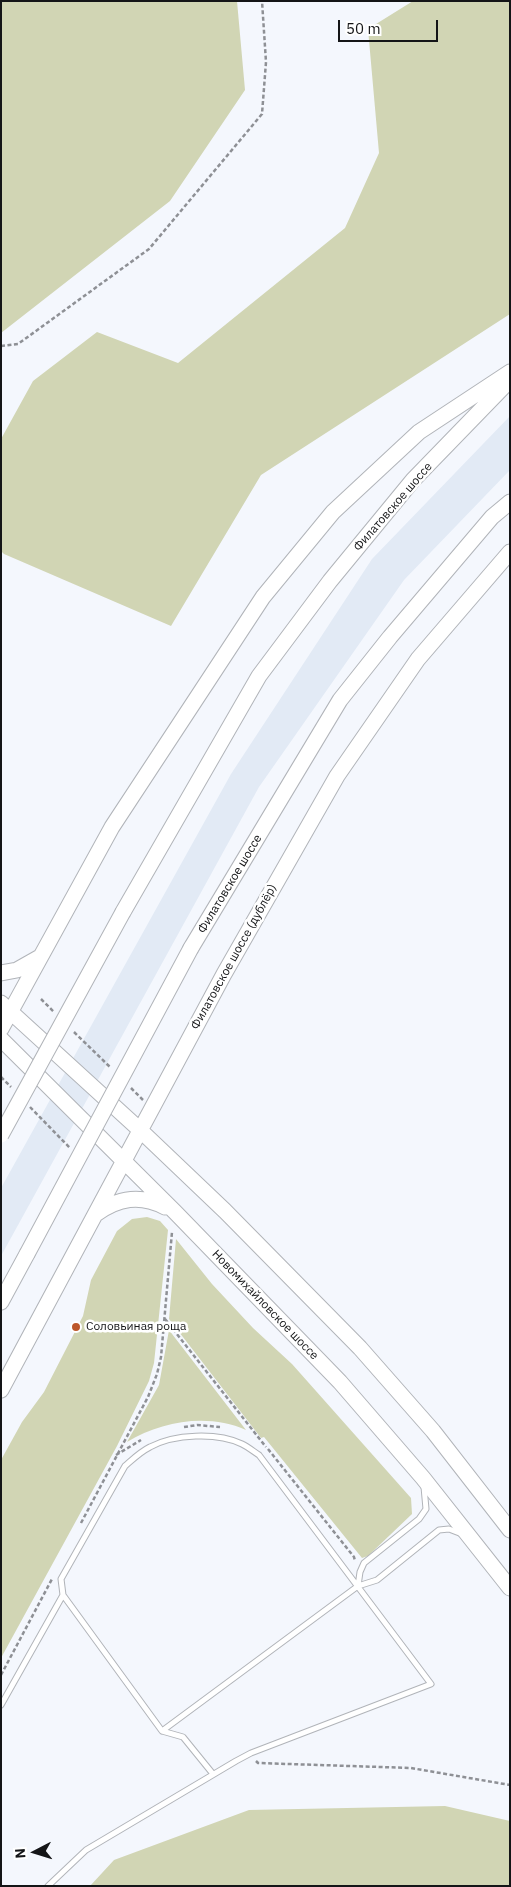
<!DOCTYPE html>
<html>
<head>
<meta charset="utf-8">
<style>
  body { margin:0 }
  #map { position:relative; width:511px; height:1887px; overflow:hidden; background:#f4f7fd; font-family:"IBM Plex Sans",sans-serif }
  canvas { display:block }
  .frame { position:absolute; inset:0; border:2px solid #141517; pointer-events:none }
  .north { position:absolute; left:10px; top:1827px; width:50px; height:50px; -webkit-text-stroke:4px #fff; paint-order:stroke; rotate:265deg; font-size:14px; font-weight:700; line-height:20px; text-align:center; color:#141517 }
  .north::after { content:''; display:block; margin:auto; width:18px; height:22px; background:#141517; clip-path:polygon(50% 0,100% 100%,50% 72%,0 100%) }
  .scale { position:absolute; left:338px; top:20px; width:100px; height:22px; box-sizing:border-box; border:2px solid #141517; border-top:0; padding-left:6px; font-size:15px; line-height:18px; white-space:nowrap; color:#141517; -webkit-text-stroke:4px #fff; paint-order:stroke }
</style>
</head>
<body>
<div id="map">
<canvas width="511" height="1887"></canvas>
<div class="frame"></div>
<div class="north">N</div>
<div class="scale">50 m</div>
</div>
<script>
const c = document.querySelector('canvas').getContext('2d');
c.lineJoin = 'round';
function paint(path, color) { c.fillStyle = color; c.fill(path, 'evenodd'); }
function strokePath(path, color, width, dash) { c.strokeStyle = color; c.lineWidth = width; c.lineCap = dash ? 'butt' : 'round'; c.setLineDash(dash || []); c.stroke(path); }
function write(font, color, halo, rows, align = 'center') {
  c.font = font + ' "IBM Plex Sans",sans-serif'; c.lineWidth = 5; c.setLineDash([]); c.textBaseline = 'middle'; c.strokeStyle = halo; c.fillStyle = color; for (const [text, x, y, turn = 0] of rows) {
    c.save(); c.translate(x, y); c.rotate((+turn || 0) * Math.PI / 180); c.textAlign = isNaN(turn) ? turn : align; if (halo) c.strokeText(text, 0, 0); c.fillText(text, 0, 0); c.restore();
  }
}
paint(new Path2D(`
  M 510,416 L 510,470 L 404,580 L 259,787 L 1,1256 L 1,1188 L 231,774 L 372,559 Z`), '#e2eaf5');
paint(new Path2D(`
  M 1,1 L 237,1 L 245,90 L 170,201 L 1,333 Z
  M 413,1 L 510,1 L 510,314 L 261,475 L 171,626 L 4,554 L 1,551 L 1,439 L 33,381 L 97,332 L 178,363 L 345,228 L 379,153 L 368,29 Z
  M 147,1217 L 160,1221 L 168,1230 L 154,1363 L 149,1381 L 117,1446 L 1,1658 L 1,1460 L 22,1422 L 44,1392 L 83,1316 L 91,1280 L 117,1231 L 132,1219 Z
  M 176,1239 L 212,1284 L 253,1328 L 292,1364 L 411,1498 L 412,1514 L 368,1556 L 362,1558 L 264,1437 L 261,1438 L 169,1319 Z
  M 169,1330 L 246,1430 C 208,1413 162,1421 127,1442 L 159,1385 Z
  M 445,1806 L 510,1821 L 510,1886 L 90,1886 L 114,1860 L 249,1810 Z`), '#d1d5b4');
const lane = new Path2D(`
  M 358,1586 L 360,1572 L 364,1563 L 419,1519 L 426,1509 L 424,1487
  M 63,1595 L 162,1731 L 183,1737 L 213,1774
  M 1,1705 L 63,1595 L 61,1579 L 125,1466 C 133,1459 140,1452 150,1447 C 174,1434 217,1432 242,1444 C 248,1447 253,1451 259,1455 L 431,1684 L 251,1753 L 236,1761 L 86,1850 L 48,1886
  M 162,1731 L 358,1586 L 377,1580 L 439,1530 L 449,1529 L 462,1534`);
const secondary = new Path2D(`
  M 123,912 L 259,676 L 330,581 L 413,480 L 510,380
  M 191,948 L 340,700 L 390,637 L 492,517 L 510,502
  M 1,973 L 17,970 L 40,957
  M 1,1003 L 140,1130 L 225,1211 L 360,1348 L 433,1431 L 510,1530
  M 1,1029 L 112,827 L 263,597 L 333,512 L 419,432 L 510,372
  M 1,1039 L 175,1212 L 340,1382 L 423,1478 L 510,1588
  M 96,1214 C 118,1198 140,1194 165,1207
  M 1,1302 L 27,1254
  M 1,1390 L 224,974 L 337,776 L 418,659 L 510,552`);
strokePath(lane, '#b1b4b9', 7);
strokePath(secondary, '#b1b4b9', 17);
strokePath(new Path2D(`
  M 1,346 L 18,344 L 149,249 L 262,114 L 266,62 L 262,1
  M 41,999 L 54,1012
  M 74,1032 L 111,1068
  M 1,1077 L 11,1087
  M 131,1088 L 143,1100
  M 30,1107 L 70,1148
  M 165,1319 L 266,1447
  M 184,1427 L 197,1425 L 220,1427
  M 268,1449 L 354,1557 L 355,1561
  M 116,1455 L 141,1440
  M 81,1523 L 148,1397 L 157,1374 L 161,1357 L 172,1232
  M 1,1675 L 52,1579
  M 256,1761 L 258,1763 L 411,1768 L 510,1785`), '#8e9095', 2.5, [4, 2.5]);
strokePath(lane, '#fff', 5);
strokePath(secondary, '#fff', 15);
const secondaryBridge = new Path2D(`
  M 1,1135 L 123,912
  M 27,1254 L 191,948`);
strokePath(secondaryBridge, '#b1b4b9', 17, []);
strokePath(secondaryBridge, '#fff', 15);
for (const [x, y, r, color] of [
  [76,1327,5,"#bd572b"]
]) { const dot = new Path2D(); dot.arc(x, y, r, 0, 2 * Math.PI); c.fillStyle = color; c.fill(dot); strokePath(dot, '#fff', 2); }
write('12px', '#141517', '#fff', [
  ["Филатовское шоссе",393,507,-49],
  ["Филатовское шоссе",230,884,-59],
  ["Филатовское шоссе (дублёр)",234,957,-61],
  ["Новомихайловское шоссе",265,1305,46]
]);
write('12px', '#141517', '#fff', [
  ["Соловьиная роща",86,1327]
], 'left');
</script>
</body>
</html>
